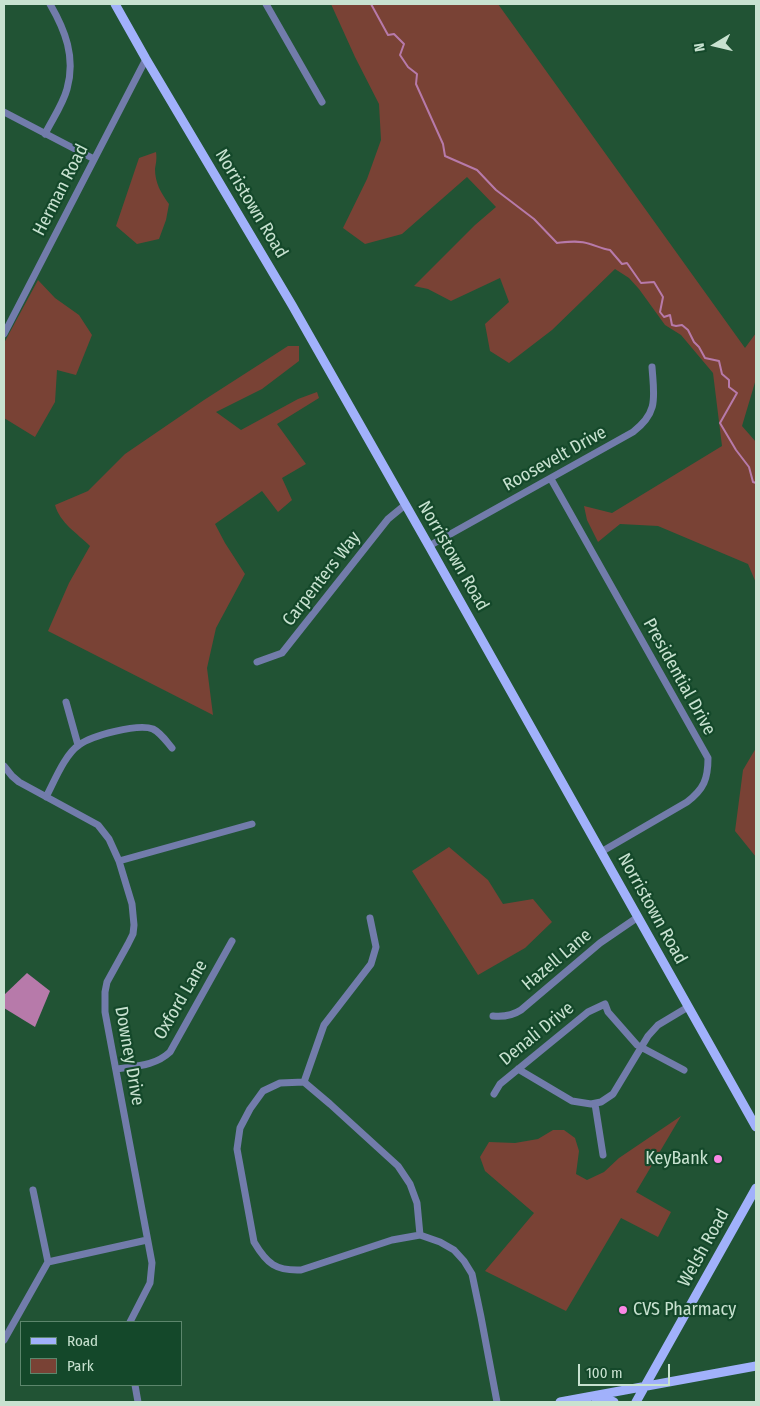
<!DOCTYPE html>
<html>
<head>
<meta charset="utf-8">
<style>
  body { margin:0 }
  #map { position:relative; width:760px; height:1406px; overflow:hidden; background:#215334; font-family:"Fira Sans Condensed",sans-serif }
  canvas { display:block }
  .frame { position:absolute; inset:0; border:5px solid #c8e2d0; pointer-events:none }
  .legend { position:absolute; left:20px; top:1321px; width:162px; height:65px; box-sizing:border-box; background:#14482a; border:1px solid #5c866c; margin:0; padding:6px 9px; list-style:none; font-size:15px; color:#c8e2d0 }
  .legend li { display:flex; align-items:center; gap:10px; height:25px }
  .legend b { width:25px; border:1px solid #5c866c }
  .north { position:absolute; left:690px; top:20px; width:50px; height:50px; -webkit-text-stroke:4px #14482a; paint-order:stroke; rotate:261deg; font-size:14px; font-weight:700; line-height:20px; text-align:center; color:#c8e2d0 }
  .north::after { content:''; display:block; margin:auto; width:18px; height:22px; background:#c8e2d0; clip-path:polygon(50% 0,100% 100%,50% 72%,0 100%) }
  .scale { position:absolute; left:578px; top:1364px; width:92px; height:22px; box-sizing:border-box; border:2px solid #c8e2d0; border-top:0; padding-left:6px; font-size:15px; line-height:18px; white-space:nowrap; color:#c8e2d0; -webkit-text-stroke:4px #14482a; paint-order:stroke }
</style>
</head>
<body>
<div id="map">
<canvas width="760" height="1406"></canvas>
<div class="frame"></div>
<ul class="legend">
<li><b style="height:6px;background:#a1b1fb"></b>Road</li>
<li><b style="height:14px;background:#794235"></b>Park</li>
</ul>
<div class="north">N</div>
<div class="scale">100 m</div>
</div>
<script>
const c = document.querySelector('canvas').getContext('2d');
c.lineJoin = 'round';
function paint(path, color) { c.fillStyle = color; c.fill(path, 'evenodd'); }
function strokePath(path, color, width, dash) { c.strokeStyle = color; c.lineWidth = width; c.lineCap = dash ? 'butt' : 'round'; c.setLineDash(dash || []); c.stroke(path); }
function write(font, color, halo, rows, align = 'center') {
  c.font = font + ' "Fira Sans Condensed",sans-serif'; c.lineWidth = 4.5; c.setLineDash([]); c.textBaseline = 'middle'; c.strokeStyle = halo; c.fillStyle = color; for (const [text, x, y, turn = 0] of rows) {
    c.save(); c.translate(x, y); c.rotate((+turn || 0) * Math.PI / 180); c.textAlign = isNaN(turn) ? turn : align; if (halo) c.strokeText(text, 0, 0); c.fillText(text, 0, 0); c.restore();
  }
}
paint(new Path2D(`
  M 331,4 L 498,4 L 745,348 L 756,333 L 756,379 L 742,426 L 756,442 L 756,583 L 748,564 L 658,526 L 620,524 L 598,542 L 587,520 L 584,506 L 612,513 L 722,446 L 713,373 L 681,335 L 665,325 L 639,289 L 629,278 L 615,269 L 552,330 L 509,363 L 490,351 L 485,324 L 509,302 L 500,278 L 451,301 L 428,289 L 414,286 L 475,225 L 496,207 L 467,177 L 402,234 L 365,244 L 343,228 L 367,179 L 381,140 L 379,104 L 355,57 Z
  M 156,152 C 157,159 156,163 155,169 C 155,183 161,193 169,204 L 166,220 L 159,239 L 137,244 L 116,226 L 139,158 Z
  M 38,280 L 55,298 L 79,315 L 92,335 L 76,375 L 57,370 L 55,402 L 35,437 L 4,418 L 4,343 Z
  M 288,346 L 299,346 L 299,361 L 262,389 L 216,412 L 241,430 L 298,399 L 317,392 L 319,398 L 277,424 L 306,464 L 282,478 L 292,500 L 278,512 L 262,491 L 215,524 L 225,543 L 245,574 L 216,628 L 207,668 L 213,715 L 48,631 L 69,583 L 90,546 C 77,533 60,523 55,505 L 88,491 L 125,454 L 204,400 Z
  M 756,748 L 756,857 L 735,831 L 743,770 Z
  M 449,847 L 488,880 L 503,904 L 533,899 L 552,922 L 525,948 L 478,975 L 412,871 Z
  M 681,1116 L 636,1192 L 671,1212 L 658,1237 L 621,1218 L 566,1311 L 485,1271 L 534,1213 L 485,1171 L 480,1157 L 489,1142 L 515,1143 L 538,1139 L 553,1130 L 564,1130 L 575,1138 L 579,1151 L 576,1174 L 587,1180 L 604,1172 L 619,1158 Z`), '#794235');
paint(new Path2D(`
  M 27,973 L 50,991 L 35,1027 L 4,1008 L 4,995 Z`), '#b77aaa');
strokePath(new Path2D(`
  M 371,4 L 388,35 L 394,34 L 404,44 L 400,55 L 408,67 L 417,74 L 416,84 L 443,144 L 445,156 L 477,170 L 496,190 L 534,219 L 557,243 C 567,242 579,240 590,244 C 597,246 602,249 610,250 L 622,264 L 627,263 L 641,283 L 654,282 L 663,297 L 660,312 L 664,317 L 670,315 L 672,325 L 676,326 L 682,325 L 688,330 L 694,342 L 699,347 L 705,358 L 719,361 L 722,374 L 729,380 L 729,387 L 737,393 L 720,423 L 736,450 L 749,467 L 753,482 L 756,483`), '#b77aaa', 2);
strokePath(new Path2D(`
  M 266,4 L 322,102
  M 4,112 L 94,159
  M 45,134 C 52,120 63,104 67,89 C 76,57 65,30 50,4
  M 4,334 L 146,59
  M 551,479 L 708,758 C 708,779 704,789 687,802 L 601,852
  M 429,546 L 633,432 C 659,412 654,397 652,367
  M 257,662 L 282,653 L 388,519 L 405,505
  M 66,702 L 78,745
  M 4,766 L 12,776 L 19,782 L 98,825 L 109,839 L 119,861 L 132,904 L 134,925 L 133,934 L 128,944 L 107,982 L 105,992 L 105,1012 L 152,1263 L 150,1283 L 130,1322
  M 46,797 C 54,782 65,754 79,745 C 91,736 138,723 153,729 C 161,733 166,741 172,748
  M 119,861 L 252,824
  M 493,1016 C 504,1017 512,1016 521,1010 L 600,943 L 638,917
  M 117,1069 C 136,1066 155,1066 170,1052 L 232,941
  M 518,1069 L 572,1101 L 591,1104 L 601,1102 L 613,1094 L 648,1036 L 658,1025 L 688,1007
  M 304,1082 L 324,1025 L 371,964 L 376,947 L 370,918
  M 494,1094 L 500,1084 L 588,1012 L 605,1004 L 608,1012 L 637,1045 L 684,1070
  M 595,1104 L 603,1155
  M 33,1190 L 48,1262
  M 420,1235 L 417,1203 L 410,1184 L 398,1166 L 330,1104 L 304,1082 L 280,1083 L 263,1091 L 250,1109 L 240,1128 L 237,1149 L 254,1242 C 267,1264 276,1271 301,1270 L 392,1240 L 420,1235 L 440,1242 L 454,1250 L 464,1261 L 472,1274 L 481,1317 L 497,1402
  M 4,1340 L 48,1262 L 147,1240
  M 135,1385 L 138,1402`), '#727cab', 7);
strokePath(new Path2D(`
  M 115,4 L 146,59 L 292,305 L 429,546 L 756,1127
  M 596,1399 L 610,1400 L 614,1402
  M 560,1402 L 756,1366
  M 636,1402 L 756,1188`), '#a1b1fb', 9);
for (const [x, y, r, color] of [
  [718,1159,5,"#fb87e5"],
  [623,1310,5,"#fb87e5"]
]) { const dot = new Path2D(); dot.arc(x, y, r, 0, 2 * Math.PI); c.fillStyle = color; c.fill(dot); strokePath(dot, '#14482a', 2); }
write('18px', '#c8e2d0', '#14482a', [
  ["Herman Road",61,190,-63],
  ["Norristown Road",251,204,59],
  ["Roosevelt Drive",555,459,-29],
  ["Norristown Road",453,556,60],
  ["Carpenters Way",322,579,-52],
  ["Presidential Drive",679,677,61],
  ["Norristown Road",652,909,61],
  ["Hazell Lane",557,960,-40],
  ["Oxford Lane",181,1000,-60],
  ["Denali Drive",537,1034,-39],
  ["Downey Drive",129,1056,80],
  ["Welsh Road",704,1248,-61]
]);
write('18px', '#c8e2d0', '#14482a', [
  ["KeyBank",708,1159],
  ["CVS Pharmacy",633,1310,"left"]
], 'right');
</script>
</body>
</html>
